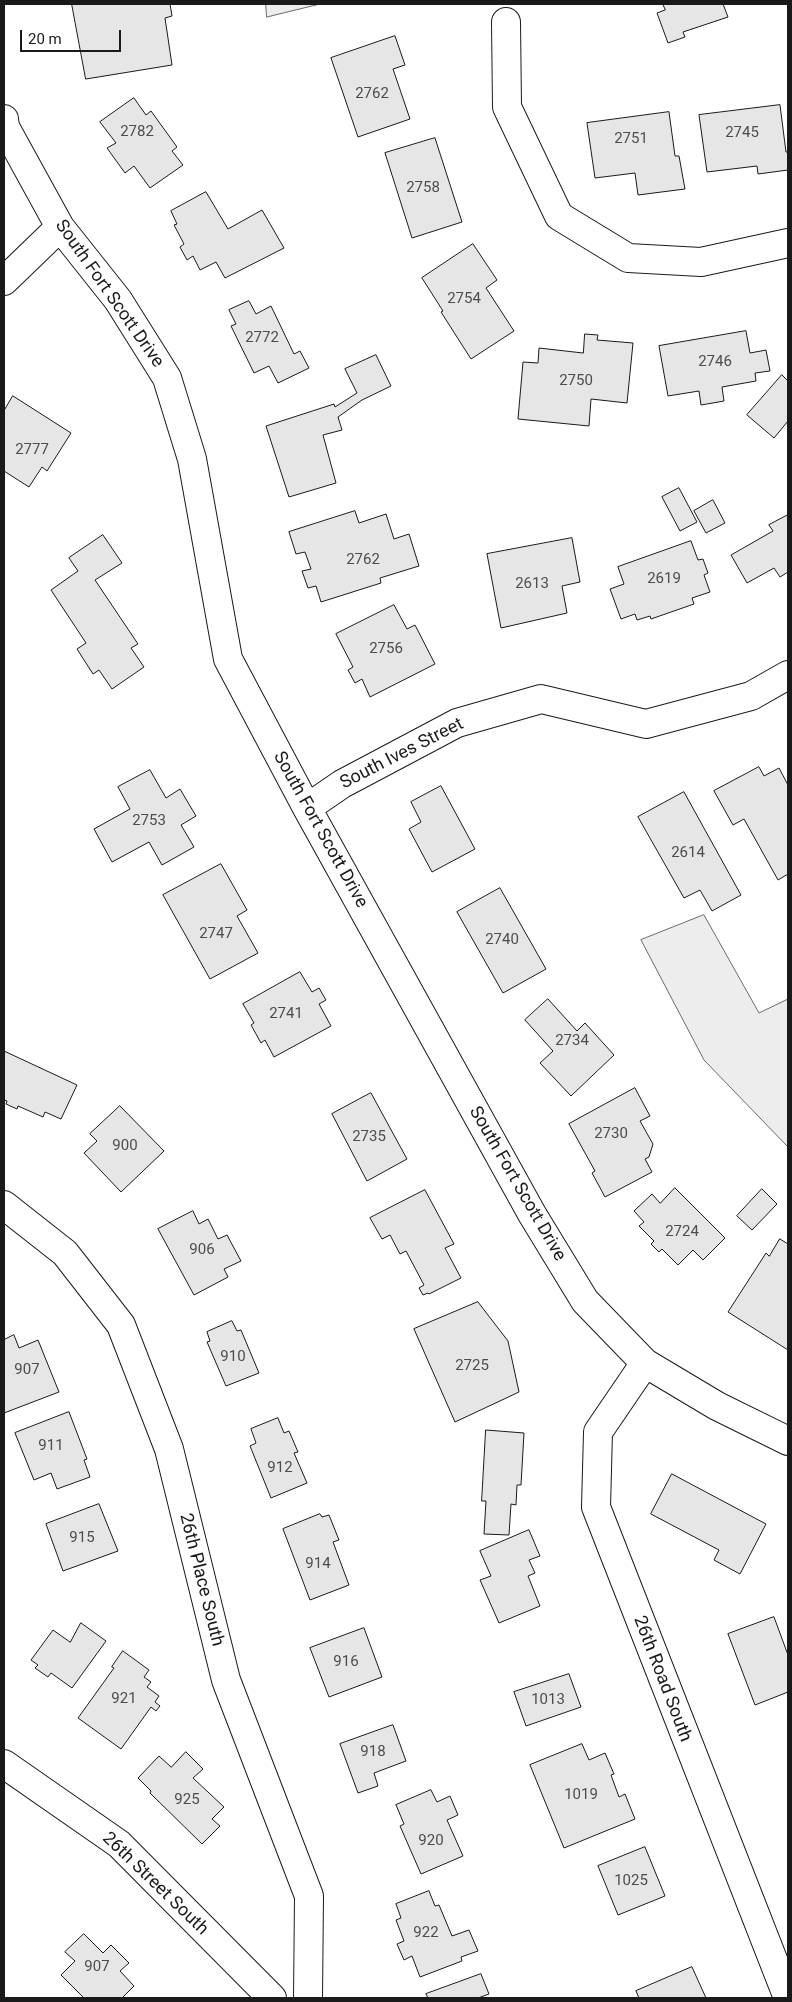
<!DOCTYPE html>
<html>
<head>
<meta charset="utf-8">
<style>
  body { margin:0 }
  #map { position:relative; width:792px; height:2002px; overflow:hidden; background:#fff; font-family:Roboto,sans-serif }
  canvas { display:block }
  .frame { position:absolute; inset:0; border:5px solid #1a1a1a; pointer-events:none }
  .scale { position:absolute; left:20px; top:30px; width:101px; height:22px; box-sizing:border-box; border:2px solid #1a1a1a; border-top:0; padding-left:6px; font-size:15px; line-height:18px; white-space:nowrap; color:#1a1a1a; -webkit-text-stroke:4px #fff; paint-order:stroke }
</style>
</head>
<body>
<div id="map">
<canvas width="792" height="2002"></canvas>
<div class="frame"></div>
<div class="scale">20 m</div>
</div>
<script>
const c = document.querySelector('canvas').getContext('2d');
c.lineJoin = 'round';
function paint(path, color) { c.fillStyle = color; c.fill(path, 'evenodd'); }
function strokePath(path, color, width, dash) { c.strokeStyle = color; c.lineWidth = width; c.lineCap = dash ? 'butt' : 'round'; c.setLineDash(dash || []); c.stroke(path); }
function write(font, color, halo, rows, align = 'center') {
  c.font = font + ' Roboto,sans-serif'; c.lineWidth = 4; c.setLineDash([]); c.textBaseline = 'middle'; c.strokeStyle = halo; c.fillStyle = color; for (const [text, x, y, turn = 0] of rows) {
    c.save(); c.translate(x, y); c.rotate((+turn || 0) * Math.PI / 180); c.textAlign = isNaN(turn) ? turn : align; if (halo) c.strokeText(text, 0, 0); c.fillText(text, 0, 0); c.restore();
  }
}
const green = new Path2D(`
  M 266,4 L 320,4 L 267,17 Z
  M 704,915 L 759,1013 L 788,999 L 788,1147 L 704,1060 L 641,940 Z`);
paint(green, '#ededed');
strokePath(green, '#6a6a6a', 1);
const building = new Path2D(`
  M 72,4 L 170,4 L 172,16 L 165,18 L 172,65 L 86,79 Z
  M 663,4 L 723,4 L 728,17 L 683,32 L 685,37 L 668,43 L 657,13 L 665,10 Z
  M 395,36 L 405,65 L 393,69 L 410,119 L 358,137 L 331,58 Z
  M 134,98 L 146,115 L 151,111 L 177,147 L 172,151 L 183,165 L 150,188 L 134,166 L 125,173 L 107,148 L 116,143 L 100,122 Z
  M 780,105 L 786,152 L 788,152 L 788,170 L 758,174 L 757,166 L 707,172 L 699,115 Z
  M 669,112 L 675,156 L 679,156 L 685,189 L 638,195 L 635,173 L 595,178 L 587,123 Z
  M 435,138 L 462,222 L 412,238 L 385,153 Z
  M 206,192 L 228,229 L 262,210 L 284,248 L 225,278 L 216,262 L 200,270 L 193,256 L 187,260 L 180,247 L 184,244 L 174,225 L 177,224 L 171,211 Z
  M 473,244 L 497,280 L 486,288 L 514,331 L 471,359 L 441,312 L 443,311 L 422,278 Z
  M 249,301 L 256,314 L 271,306 L 294,354 L 300,351 L 309,368 L 278,383 L 269,366 L 254,373 L 231,326 L 236,324 L 229,310 Z
  M 746,331 L 750,353 L 766,350 L 770,371 L 755,373 L 756,381 L 722,387 L 724,401 L 701,405 L 699,391 L 668,396 L 659,346 Z
  M 585,334 L 598,335 L 597,340 L 633,343 L 627,403 L 591,399 L 589,426 L 518,419 L 523,362 L 538,363 L 539,348 L 583,353 Z
  M 376,355 L 391,386 L 362,400 L 338,417 L 342,430 L 323,435 L 336,483 L 289,497 L 266,426 L 334,404 L 335,407 L 357,393 L 345,369 Z
  M 782,375 L 788,381 L 788,421 L 774,438 L 747,415 Z
  M 13,396 L 71,433 L 47,471 L 42,467 L 29,487 L 4,471 L 4,411 Z
  M 679,488 L 697,522 L 680,531 L 662,497 Z
  M 713,500 L 725,523 L 706,533 L 694,511 Z
  M 355,511 L 359,523 L 386,514 L 394,539 L 409,534 L 419,566 L 380,578 L 381,583 L 321,602 L 316,586 L 308,588 L 302,571 L 311,569 L 305,552 L 296,554 L 289,532 Z
  M 788,515 L 788,572 L 780,577 L 774,568 L 747,583 L 731,555 L 773,531 L 769,525 Z
  M 103,535 L 122,563 L 95,580 L 138,644 L 131,648 L 144,667 L 112,689 L 99,670 L 93,674 L 77,649 L 86,643 L 51,590 L 78,571 L 69,558 Z
  M 572,538 L 580,582 L 562,586 L 567,613 L 501,628 L 487,554 Z
  M 691,541 L 698,560 L 703,559 L 708,573 L 704,575 L 710,592 L 692,598 L 694,604 L 651,619 L 650,616 L 637,620 L 635,614 L 621,619 L 610,589 L 624,584 L 618,567 Z
  M 394,605 L 407,629 L 415,625 L 435,664 L 370,697 L 362,679 L 355,683 L 348,670 L 353,667 L 336,634 Z
  M 759,767 L 764,776 L 779,768 L 788,785 L 788,874 L 778,880 L 744,819 L 733,825 L 714,791 Z
  M 150,770 L 166,798 L 180,789 L 196,816 L 181,825 L 194,847 L 162,865 L 149,842 L 112,862 L 94,829 L 130,809 L 118,787 Z
  M 441,786 L 475,849 L 432,872 L 409,829 L 421,822 L 411,802 Z
  M 684,792 L 741,895 L 712,911 L 700,890 L 684,898 L 638,817 Z
  M 221,864 L 247,910 L 237,916 L 258,953 L 210,979 L 163,895 Z
  M 500,888 L 546,969 L 503,993 L 457,912 Z
  M 300,972 L 312,992 L 319,988 L 326,1000 L 319,1004 L 331,1026 L 274,1057 L 265,1040 L 261,1043 L 251,1025 L 254,1023 L 243,1004 Z
  M 548,999 L 577,1031 L 585,1023 L 614,1055 L 571,1096 L 540,1063 L 553,1051 L 525,1020 Z
  M 4,1051 L 77,1085 L 61,1119 L 45,1112 L 43,1117 L 18,1106 L 17,1109 L 6,1104 L 7,1101 L 4,1100 Z
  M 635,1088 L 650,1116 L 640,1121 L 653,1144 L 649,1157 L 645,1159 L 652,1172 L 605,1197 L 592,1173 L 595,1171 L 569,1124 Z
  M 371,1093 L 407,1159 L 367,1181 L 332,1114 Z
  M 120,1106 L 164,1151 L 121,1192 L 84,1153 L 97,1141 L 90,1134 Z
  M 675,1188 L 725,1238 L 703,1260 L 693,1250 L 678,1265 L 662,1249 L 659,1252 L 651,1244 L 654,1241 L 639,1226 L 644,1222 L 634,1211 L 652,1194 L 660,1203 Z
  M 762,1189 L 777,1204 L 752,1230 L 737,1216 Z
  M 425,1190 L 454,1244 L 445,1248 L 461,1278 L 429,1294 L 428,1293 L 423,1295 L 419,1288 L 424,1285 L 406,1251 L 400,1254 L 390,1235 L 382,1239 L 370,1218 Z
  M 193,1211 L 199,1224 L 208,1219 L 218,1239 L 227,1235 L 241,1261 L 224,1269 L 228,1277 L 194,1295 L 158,1229 Z
  M 780,1239 L 788,1244 L 788,1350 L 728,1312 L 766,1253 L 769,1256 Z
  M 478,1302 L 508,1341 L 519,1392 L 455,1422 L 414,1329 Z
  M 232,1321 L 237,1331 L 241,1330 L 259,1373 L 226,1386 L 207,1342 L 210,1341 L 207,1332 Z
  M 14,1335 L 19,1348 L 38,1340 L 59,1392 L 4,1413 L 4,1340 Z
  M 69,1412 L 87,1459 L 84,1460 L 90,1477 L 57,1489 L 51,1473 L 34,1480 L 15,1433 Z
  M 278,1418 L 284,1433 L 289,1431 L 298,1452 L 294,1453 L 307,1483 L 271,1498 L 250,1446 L 256,1443 L 251,1429 Z
  M 486,1430 L 524,1433 L 521,1485 L 517,1485 L 516,1505 L 511,1504 L 509,1535 L 484,1534 L 486,1501 L 482,1501 Z
  M 672,1474 L 766,1524 L 740,1574 L 714,1560 L 719,1550 L 651,1514 Z
  M 99,1504 L 118,1551 L 63,1571 L 46,1524 Z
  M 320,1514 L 322,1517 L 329,1515 L 339,1540 L 333,1542 L 349,1585 L 310,1600 L 283,1529 Z
  M 529,1530 L 540,1556 L 529,1560 L 535,1573 L 528,1576 L 540,1606 L 499,1623 L 480,1580 L 491,1576 L 480,1551 Z
  M 774,1617 L 788,1655 L 788,1692 L 755,1705 L 728,1634 Z
  M 81,1623 L 106,1641 L 72,1688 L 51,1673 L 48,1677 L 35,1668 L 38,1665 L 31,1660 L 53,1630 L 70,1642 Z
  M 364,1628 L 382,1677 L 329,1697 L 310,1648 Z
  M 123,1651 L 149,1670 L 144,1677 L 151,1682 L 147,1687 L 159,1696 L 155,1702 L 160,1706 L 156,1711 L 151,1707 L 121,1749 L 78,1718 L 114,1668 L 112,1667 Z
  M 569,1674 L 581,1707 L 526,1726 L 514,1692 Z
  M 393,1725 L 406,1761 L 374,1773 L 378,1786 L 358,1793 L 340,1744 Z
  M 582,1744 L 589,1760 L 605,1753 L 614,1774 L 611,1775 L 619,1797 L 625,1794 L 635,1819 L 564,1848 L 530,1765 Z
  M 186,1752 L 203,1769 L 193,1778 L 224,1807 L 212,1819 L 220,1826 L 202,1844 L 150,1793 L 151,1791 L 138,1778 L 159,1756 L 171,1767 Z
  M 431,1790 L 437,1802 L 450,1796 L 458,1815 L 447,1820 L 463,1856 L 421,1874 L 400,1826 L 404,1824 L 396,1805 Z
  M 645,1847 L 665,1896 L 618,1915 L 598,1866 Z
  M 429,1891 L 435,1906 L 439,1905 L 452,1936 L 469,1930 L 478,1951 L 461,1957 L 462,1961 L 420,1977 L 412,1956 L 404,1960 L 397,1944 L 404,1941 L 396,1920 L 401,1918 L 396,1904 Z
  M 84,1934 L 103,1953 L 111,1945 L 129,1963 L 120,1971 L 134,1986 L 122,1998 L 84,1998 L 61,1975 L 75,1961 L 65,1952 Z
  M 692,1967 L 706,1998 L 639,1998 L 636,1991 Z
  M 481,1974 L 489,1994 L 478,1998 L 428,1998 L 426,1994 Z`);
paint(building, '#e6e6e6');
strokePath(building, '#1a1a1a', 1);
const minor = new Path2D(`
  M 506,22 L 507,107 L 559,216 L 628,258 L 701,262 L 788,243
  M 4,119 L 5,127 L 60,227 L 118,300 L 167,378 L 192,459 L 228,659 L 307,808 L 532,1214 L 585,1301 L 645,1363 L 717,1406 L 788,1441
  M 4,281 L 60,227
  M 307,808 L 342,784 L 457,723 L 541,699 L 646,724 L 751,696 L 788,675
  M 4,1205 L 65,1253 L 121,1325 L 169,1449 L 226,1680 L 309,1896 L 308,1998
  M 645,1363 L 598,1432 L 596,1507 L 788,1998
  M 4,1764 L 119,1844 L 272,1998`);
strokePath(minor, '#1a1a1a', 30);
strokePath(minor, '#fff', 28);
write('15px', '#4d4d4d', null, [
  ["2762",372,94],
  ["2782",137,132],
  ["2745",742,133],
  ["2751",631,139],
  ["2758",423,188],
  ["2754",464,299],
  ["2772",262,338],
  ["2746",715,362],
  ["2750",576,381],
  ["2777",32,450],
  ["2762",363,560],
  ["2619",664,579],
  ["2613",532,584],
  ["2756",386,649],
  ["2753",149,821],
  ["2614",688,853],
  ["2747",216,934],
  ["2740",502,940],
  ["2741",286,1014],
  ["2734",572,1041],
  ["2730",611,1134],
  ["2735",369,1137],
  ["900",125,1146],
  ["2724",682,1232],
  ["906",202,1250],
  ["910",233,1357],
  ["2725",472,1366],
  ["907",27,1370],
  ["911",51,1446],
  ["912",280,1468],
  ["915",82,1538],
  ["914",318,1564],
  ["916",346,1662],
  ["921",124,1699],
  ["1013",548,1700],
  ["918",373,1752],
  ["1019",581,1795],
  ["925",187,1800],
  ["920",431,1841],
  ["1025",631,1881],
  ["922",426,1933],
  ["907",97,1967]
]);
write('18px', '#1a1a1a', '#fff', [
  ["South Fort Scott Drive",109,294,55],
  ["South Ives Street",402,754,-27],
  ["South Fort Scott Drive",320,830,61],
  ["South Fort Scott Drive",517,1184,60],
  ["26th Place South",201,1580,76],
  ["26th Road South",662,1679,69],
  ["26th Street South",155,1884,44]
]);
</script>
</body>
</html>
